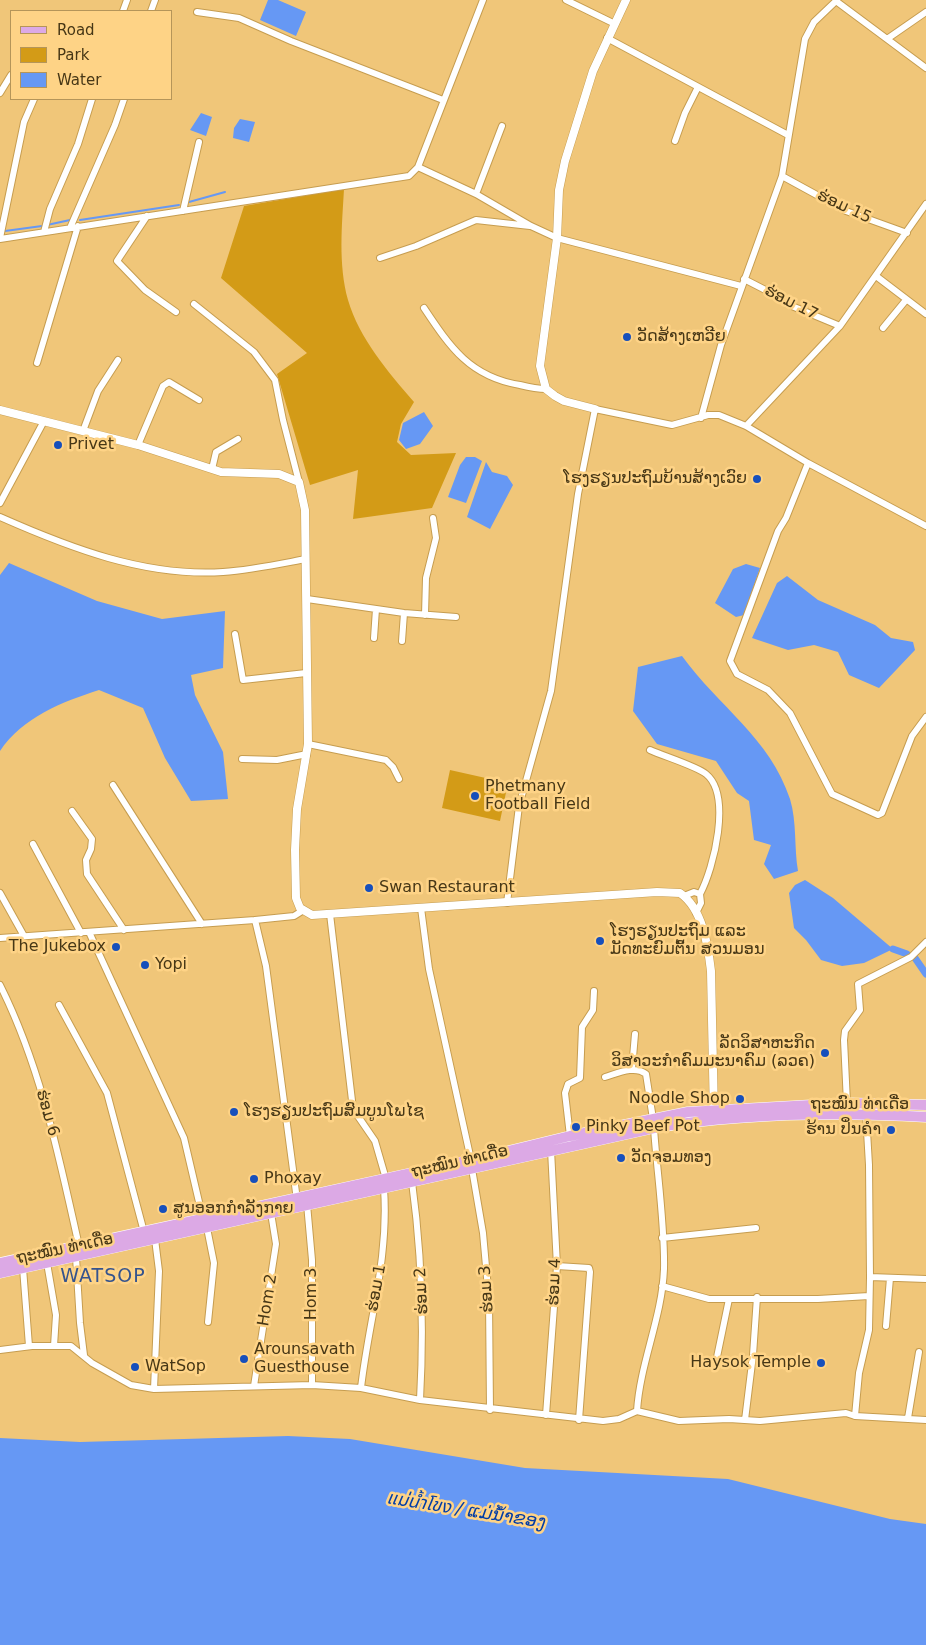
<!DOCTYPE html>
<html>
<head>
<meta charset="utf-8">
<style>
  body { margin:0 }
  #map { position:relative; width:926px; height:1645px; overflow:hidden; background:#f0c679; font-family:"DejaVu Sans",sans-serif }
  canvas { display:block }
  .legend { position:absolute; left:10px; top:10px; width:162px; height:90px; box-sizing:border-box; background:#fed386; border:1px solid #b59559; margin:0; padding:6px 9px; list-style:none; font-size:15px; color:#473716 }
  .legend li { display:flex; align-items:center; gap:10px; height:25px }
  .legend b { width:25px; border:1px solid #b59559 }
</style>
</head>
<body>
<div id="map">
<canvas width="926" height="1645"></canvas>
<ul class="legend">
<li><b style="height:6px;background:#dca9e5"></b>Road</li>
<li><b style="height:14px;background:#d39b17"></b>Park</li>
<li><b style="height:14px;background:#6698f4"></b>Water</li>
</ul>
</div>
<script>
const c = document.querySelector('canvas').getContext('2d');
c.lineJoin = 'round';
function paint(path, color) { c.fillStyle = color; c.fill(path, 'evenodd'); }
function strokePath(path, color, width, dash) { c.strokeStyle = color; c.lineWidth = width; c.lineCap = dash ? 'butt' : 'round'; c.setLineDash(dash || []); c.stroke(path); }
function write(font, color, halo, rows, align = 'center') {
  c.font = font + ' "DejaVu Sans","Noto Sans Lao","Noto Sans Thai",sans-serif'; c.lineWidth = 5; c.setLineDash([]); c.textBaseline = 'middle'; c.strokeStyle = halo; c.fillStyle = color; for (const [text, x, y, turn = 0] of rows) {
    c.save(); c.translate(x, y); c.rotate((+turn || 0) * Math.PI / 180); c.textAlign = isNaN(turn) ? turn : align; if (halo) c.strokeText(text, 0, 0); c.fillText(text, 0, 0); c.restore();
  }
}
paint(new Path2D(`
  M 344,189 C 342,225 338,264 348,300 C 359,338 388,372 414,402 L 401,424 L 397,442 L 411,455 L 456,453 L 432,508 L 353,519 L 358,470 L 310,485 L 277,374 L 307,353 L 221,278 L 244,206 Z
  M 450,770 L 508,783 L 500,821 L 442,808 Z`), '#d39b17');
paint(new Path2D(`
  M 268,0 L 278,0 L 306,12 L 296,36 L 260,20 Z
  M 201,113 L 212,117 L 206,136 L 190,130 Z
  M 240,119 L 255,122 L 249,142 L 233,138 L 234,128 Z
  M 424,412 L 433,426 L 420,444 L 406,449 L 399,440 L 403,423 Z
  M 466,457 L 475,457 L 482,461 L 466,503 L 448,497 L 460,465 Z
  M 486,462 L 492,472 L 507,476 L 513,485 L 490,529 L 467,517 Z
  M 9,563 L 97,601 L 162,619 L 225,611 L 223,668 L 191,675 L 195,695 L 223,752 L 228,799 L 191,801 L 165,758 L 143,708 L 99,690 C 62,702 23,717 0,751 L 0,575 Z
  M 746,564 L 760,568 L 744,615 L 736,617 L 715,603 L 733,569 Z
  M 787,576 L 818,600 L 875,625 L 891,638 L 913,642 L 915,650 L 879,688 L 849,675 L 838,652 L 814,645 L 788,650 L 752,638 L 777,583 Z
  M 682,656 C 719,707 770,738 790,799 C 797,822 794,848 798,871 L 774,879 L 764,864 L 771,845 L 754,840 L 749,801 L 737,793 L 716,761 L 657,744 L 633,711 L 638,667 Z
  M 805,880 L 833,898 L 893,949 L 864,963 L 842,966 L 821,960 L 806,940 L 794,928 L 789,893 L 795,885 Z
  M 288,1436 L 350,1439 L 525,1468 L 728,1479 L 890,1519 L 926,1524 L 926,1645 L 0,1645 L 0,1438 L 80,1442 Z`), '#6698f4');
strokePath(new Path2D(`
  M 189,202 L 225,192
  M 80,220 L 179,205
  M 47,225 L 70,220
  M 5,231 L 42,226`), '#6698f4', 2);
strokePath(new Path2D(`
  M 893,949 L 907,954
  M 915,958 L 926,974`), '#6698f4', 7);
const minor = new Path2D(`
  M 566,0 L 613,23
  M 836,1 L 926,68
  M 123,11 L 127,0
  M 151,11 L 155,0
  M 197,12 L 239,18 L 291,41 L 443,100
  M 607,38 L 788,135
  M 887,39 L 926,12
  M 0,93 L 11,75
  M 675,141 L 685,113 L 698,87
  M 418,167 L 483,0
  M 782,176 L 846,211 L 907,233
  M 476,194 L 502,126
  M 183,211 L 199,142
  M 147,216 L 117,261 L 145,290 L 176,312
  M 70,228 L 115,125 L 124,99
  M 44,232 L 50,209 L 78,144 L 92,99
  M 0,238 L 24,122 L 34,99
  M 0,239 L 409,176 L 418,167 L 476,194 L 531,226 L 557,238 L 741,286
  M 380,258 L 416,246 L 476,220 L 530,226
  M 876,276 L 926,314
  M 744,279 L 777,296 L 787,304 L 840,326
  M 194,304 L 254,352 L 275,380 L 283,420 L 299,482
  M 424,308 C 450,347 470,377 520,385 C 528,387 537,389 546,389
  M 883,328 L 906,300
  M 37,363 L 78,226
  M 701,418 L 721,345 L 782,176 L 805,39 L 814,22 L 837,0
  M 746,426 L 840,326 L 926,204
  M 83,431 L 98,391 L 118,360
  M 138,445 L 163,386 L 169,382 L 199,400
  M 808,463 L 786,518 L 778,531 L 730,661 L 737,674 L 768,690 L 790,713 L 832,794 L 878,815 L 882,813 L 912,736 L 926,717
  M 212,469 L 216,452 L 238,439
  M 0,503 L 44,421
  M 0,517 C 70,548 145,577 223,572 C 251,570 279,564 306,559
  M 307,599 L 404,613 L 456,617
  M 425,615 L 426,578 L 436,538 L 433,518
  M 235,634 L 243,680 L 306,673
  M 374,638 L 376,609
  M 402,641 L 404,613
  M 308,744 L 386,760 L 393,767 L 399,779
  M 650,750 C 663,756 696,766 706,774 C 732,795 714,868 700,894
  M 242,759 L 277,760 L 307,754
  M 113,785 L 202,924
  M 72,811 L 92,839 L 91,849 L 86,860 L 87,874 L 124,930
  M 33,844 L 81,933
  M 0,893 L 24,936
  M 684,896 L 694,892 L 700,894 L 701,903 L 696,913
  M 507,903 L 519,806 L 551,691 L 578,494 L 595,409 L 672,425 L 708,415 L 719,415 L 746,426 L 808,463 L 926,526
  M 421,908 L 429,969 L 471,1160
  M 330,914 L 353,1109 L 375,1141 L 386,1179
  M 255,920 L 266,966 L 297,1200
  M 89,932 L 184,1138 L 203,1219
  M 0,938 L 255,920 L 294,916 L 302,911
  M 0,985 C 41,1067 59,1157 79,1246 L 76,1257 L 80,1323 L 84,1355
  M 59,1005 L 107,1093 L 144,1232
  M 632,1069 L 635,1034
  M 605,1077 C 618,1073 635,1065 646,1074 L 653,1119
  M 847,1103 L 844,1040 L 845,1031 L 860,1010 L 858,984 L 911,957 L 926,942
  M 570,1136 L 565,1093 L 568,1084 L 580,1078 L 582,1027 L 593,1010 L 594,991
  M 472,1169 L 483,1233 L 489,1300 L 490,1410
  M 412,1182 C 422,1255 424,1327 420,1400
  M 307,1204 L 312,1260 L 312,1385
  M 207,1228 L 214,1263 L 208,1322
  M 662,1238 L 756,1228
  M 47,1263 L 56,1315 L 54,1346
  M 557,1266 L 589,1268 L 590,1272 L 579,1420
  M 23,1268 L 29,1346
  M 870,1277 L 926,1279
  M 662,1286 L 709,1299 L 818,1299 L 869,1296
  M 886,1326 L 890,1278
  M 0,1350 L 32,1346 L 71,1346 L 92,1363 L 131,1385 L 154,1389 L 312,1385 L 361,1388 L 420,1400 L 603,1421 L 619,1419 L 637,1411 L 679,1421 L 729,1419 L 760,1421 L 846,1413 L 855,1416 L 926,1420
  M 717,1357 L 729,1299
  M 254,1386 L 276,1244 L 271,1213
  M 361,1388 C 369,1319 389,1259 384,1188
  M 154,1389 L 159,1271 L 155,1239
  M 637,1411 C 640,1363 662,1318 664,1269 C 665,1225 657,1173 654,1128
  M 546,1415 L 557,1266 L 551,1150
  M 855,1416 L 859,1373 L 869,1330 L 870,1277 L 869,1165 L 866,1114
  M 908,1418 L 919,1352
  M 745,1420 L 753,1355 L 757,1297`);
const tertiary = new Path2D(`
  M 595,409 L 564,401 L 555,396 L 546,389 L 540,366 L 557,238 L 559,190 L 565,161 L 593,71 L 626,0
  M 0,410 L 138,445 L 221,472 L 279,474 L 299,482 L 305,510 L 308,744 L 297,809 L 295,850 L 296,898 L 300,908 L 312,915 L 657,892 L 680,893 C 703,909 708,946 711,971 L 714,1116`);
const primary = new Path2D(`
  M 0,1263 L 471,1160 L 570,1136 L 688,1112 L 847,1103 L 926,1105
  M 0,1273 L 654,1128 C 743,1113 836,1112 926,1117`);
strokePath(minor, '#c69d50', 8);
strokePath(tertiary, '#c69d50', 9);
strokePath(primary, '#fff', 11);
strokePath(minor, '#fff', 6);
strokePath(tertiary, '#fff', 8);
strokePath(primary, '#dca9e5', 10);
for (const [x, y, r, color] of [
  [627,337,5,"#174fbb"],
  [58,445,5,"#174fbb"],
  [757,479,5,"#174fbb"],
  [475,796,5,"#174fbb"],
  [369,888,5,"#174fbb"],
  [600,941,5,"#174fbb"],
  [116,947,5,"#174fbb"],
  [145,965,5,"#174fbb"],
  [825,1053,5,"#174fbb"],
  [740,1099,5,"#174fbb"],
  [234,1112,5,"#174fbb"],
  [576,1127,5,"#174fbb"],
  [891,1130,5,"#174fbb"],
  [621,1158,5,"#174fbb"],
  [254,1179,5,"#174fbb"],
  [163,1209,5,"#174fbb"],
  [244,1359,5,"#174fbb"],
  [821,1363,5,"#174fbb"],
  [135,1367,5,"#174fbb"]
]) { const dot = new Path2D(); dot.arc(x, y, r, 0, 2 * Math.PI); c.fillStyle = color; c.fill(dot); strokePath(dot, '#fed386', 2); }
write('16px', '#473716', '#fed386', [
  ["ຮ່ອມ 15",844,207,25],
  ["ຮ່ອມ 17",791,303,27],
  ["ຖະໝົນ ທ່າເດື່ອ",860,1105],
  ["ຮ່ອມ 6",47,1113,74],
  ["ຖະໝົນ ທ່າເດື່ອ",460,1162,-13],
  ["ຖະໝົນ ທ່າເດື່ອ",65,1249,-12],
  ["ຮ່ອມ 4",555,1282,-88],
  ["ຮ່ອມ 1",377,1288,-80],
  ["ຮ່ອມ 3",487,1289,-94],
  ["ຮ່ອມ 2",422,1291,-93],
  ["Hom 3",312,1294,-90],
  ["Hom 2",268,1300,-81]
]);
write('16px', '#473716', '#fed386', [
  ["ວັດສ້າງເຫວີຍ",637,337],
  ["Privet",68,445],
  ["ໂຮງຮຽນປະຖົມບ້ານສ້າງເວົຍ",747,479,"right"],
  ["Phetmany",485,787],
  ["Football Field",485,805],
  ["Swan Restaurant",379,888],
  ["ໂຮງຮຽນປະຖົມ ແລະ",610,932],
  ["ມັດທະຍົມຕົ້ນ ສວນມອນ",610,950],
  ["The Jukebox",106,947,"right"],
  ["Yopi",155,965],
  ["ລັດວິສາຫະກິດ",815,1044,"right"],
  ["ວິສາວະກຳຄົມມະນາຄົມ (ລວຄ)",815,1062,"right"],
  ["Noodle Shop",730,1099,"right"],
  ["ໂຮງຮຽນປະຖົມສົມບູນໂພໄຊ",244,1112],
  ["Pinky Beef Pot",586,1127],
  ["ຮ້ານ ປິ່ນຄຳ",881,1130,"right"],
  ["ວັດຈອມທອງ",631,1158],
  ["Phoxay",264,1179],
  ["ສູນອອກກຳລັງກາຍ",173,1209],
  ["Arounsavath",254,1350],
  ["Guesthouse",254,1368],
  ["Haysok Temple",811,1363,"right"],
  ["WatSop",145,1367]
], 'left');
write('italic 18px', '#033da6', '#fed386', [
  ["แม่น้ำโขง / ແມ່ນ້ຳຂອງ",466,1511,9]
]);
c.letterSpacing = '1px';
write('19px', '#36548d', '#fed386', [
  ["WATSOP",103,1277]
]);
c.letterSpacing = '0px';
</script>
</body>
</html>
